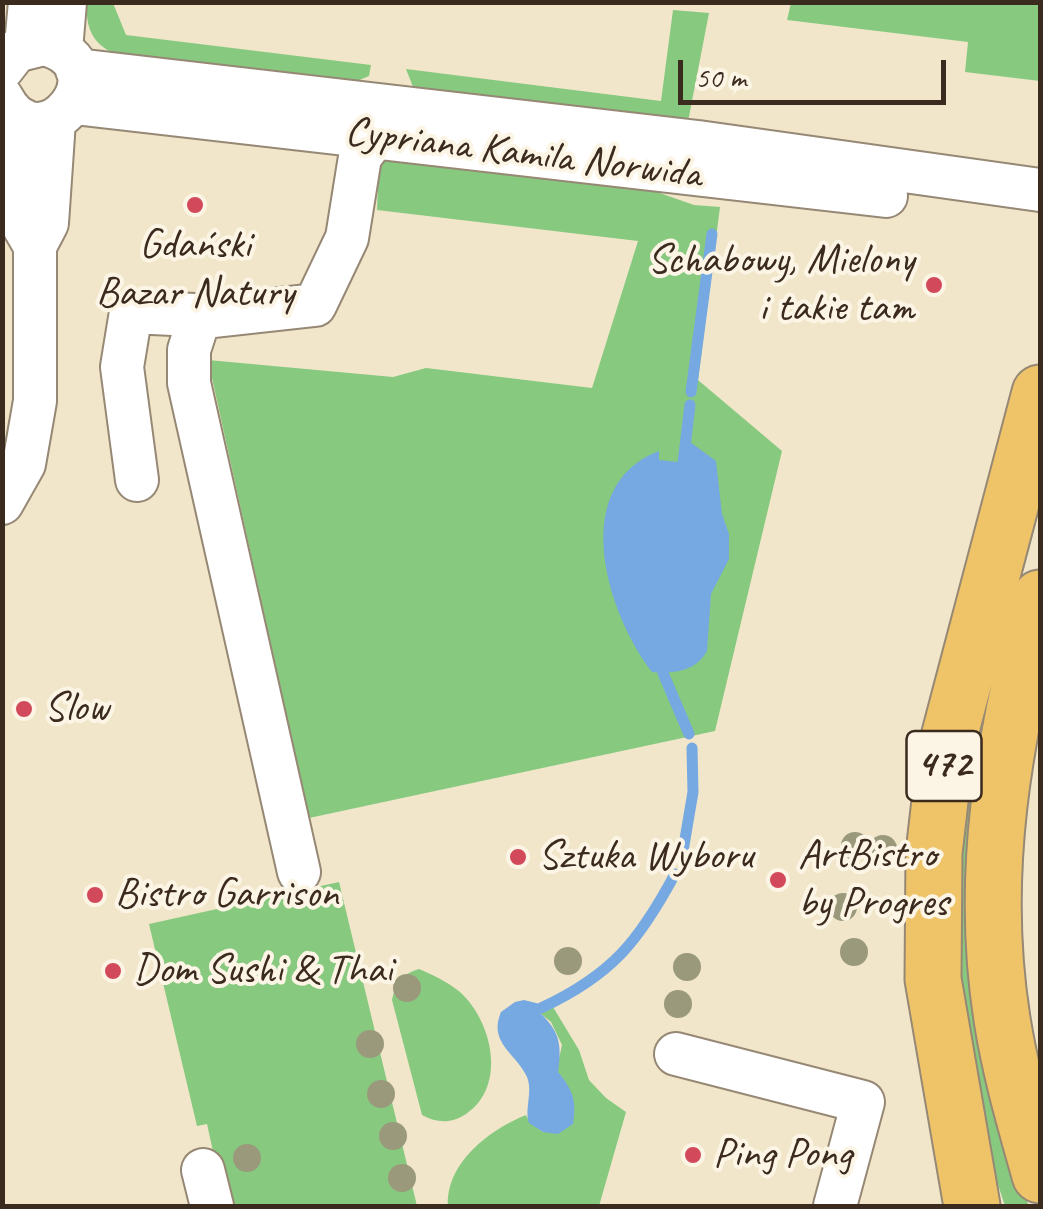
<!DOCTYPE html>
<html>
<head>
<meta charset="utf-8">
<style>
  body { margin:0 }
  #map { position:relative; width:1043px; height:1209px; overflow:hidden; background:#f1e6ca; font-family:Caveat,sans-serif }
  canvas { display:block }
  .frame { position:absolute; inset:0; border:5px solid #3b2a1e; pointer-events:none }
  .scale { position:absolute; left:678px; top:60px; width:268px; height:45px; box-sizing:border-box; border:5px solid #3b2a1e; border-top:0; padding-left:12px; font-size:30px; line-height:35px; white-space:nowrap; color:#3b2a1e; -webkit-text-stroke:8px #fcf5e5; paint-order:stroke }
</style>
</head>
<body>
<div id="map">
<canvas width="1043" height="1209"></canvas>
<div class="frame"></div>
<div class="scale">50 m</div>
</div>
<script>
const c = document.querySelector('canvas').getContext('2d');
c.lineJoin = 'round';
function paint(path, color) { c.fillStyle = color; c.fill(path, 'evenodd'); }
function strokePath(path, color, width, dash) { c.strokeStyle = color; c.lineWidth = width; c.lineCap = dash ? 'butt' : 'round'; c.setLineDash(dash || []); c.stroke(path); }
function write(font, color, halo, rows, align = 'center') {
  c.font = font + ' Caveat,sans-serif'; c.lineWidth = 8; c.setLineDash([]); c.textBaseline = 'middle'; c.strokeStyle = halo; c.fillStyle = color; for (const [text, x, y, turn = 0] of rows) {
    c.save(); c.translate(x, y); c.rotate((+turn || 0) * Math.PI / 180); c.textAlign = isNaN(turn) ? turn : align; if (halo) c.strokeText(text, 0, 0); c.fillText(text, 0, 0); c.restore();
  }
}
paint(new Path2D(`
  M 87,3 L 113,3 L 126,35 L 371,65 L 369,76 L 348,85 L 122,57 C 95,47 85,31 87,3 Z
  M 791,3 L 1040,3 L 1040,81 L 965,72 L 968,42 L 787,20 Z
  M 673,10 L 709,13 L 687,127 L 415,92 L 406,69 L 661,101 Z
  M 379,158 L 654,191 L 694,205 L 720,207 L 698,380 L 782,451 L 715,731 L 309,818 L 208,360 L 393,377 L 426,368 L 592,388 L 638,241 L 377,210 Z
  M 1040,476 L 1040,508 L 1014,605 L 1015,1171 L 1029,1206 L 1005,1206 L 985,1145 L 949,937 L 980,697 Z
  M 339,882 L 417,1206 L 225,1206 L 207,1124 L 197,1126 L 149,924 Z
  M 419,969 C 433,975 448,982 460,992 C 493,1022 507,1087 466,1114 C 451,1124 437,1123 422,1115 L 392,1000 C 396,983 402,974 419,969 Z
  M 553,1007 L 579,1050 L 589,1080 L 606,1098 L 626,1112 L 599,1206 L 448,1206 C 446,1163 489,1130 526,1115 L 530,1123 L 543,1132 L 562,1045 L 551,1022 L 540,1013 Z`), '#88c980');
paint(new Path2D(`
  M 690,442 L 716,461 L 722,514 L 729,534 L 729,559 L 711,594 L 707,651 C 696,671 674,674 652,672 C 607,614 567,486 659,451 L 659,460 L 687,463 Z
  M 524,1000 L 540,1004 L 540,1013 C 560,1031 562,1046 558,1072 C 573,1090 577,1101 573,1124 L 558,1134 L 543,1132 L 529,1123 C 524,1108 534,1090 526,1075 C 515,1053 488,1042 501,1012 L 515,1002 Z`), '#76a8e1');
strokePath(new Path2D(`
  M 691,392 L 712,234
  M 683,463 L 690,405
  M 663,673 L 689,734
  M 682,857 L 693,792 L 692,748
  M 541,1008 C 612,975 639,941 675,874`), '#76a8e1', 11);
const minor = new Path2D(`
  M 26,46 L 30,2
  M 61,50 L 65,2
  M 2,69 L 16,51 L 44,44 C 128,66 41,172 2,98
  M 77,70 L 698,142 L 1040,190
  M 74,103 L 886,196
  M 23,120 L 17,215 L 35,246
  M 200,316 L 189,350 L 189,383 L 299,872
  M 137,480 L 122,367 L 131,312 L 215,316 L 315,305 L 347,238 L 360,157 L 375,137 L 378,115
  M 2,503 L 24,464 L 35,401 L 35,246 L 47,223 L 54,121
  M 676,1054 L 863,1102 L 835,1206
  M 203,1170 L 212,1206`);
const major = new Path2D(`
  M 1040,598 C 1004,738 979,874 1002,1019 C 1010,1071 1026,1125 1040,1175
  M 972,1206 L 933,979 L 934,853 L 946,749 L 1040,393`);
strokePath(minor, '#968874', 46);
strokePath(major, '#968874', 59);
strokePath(minor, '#fff', 42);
strokePath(major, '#efc469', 55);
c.fillStyle = '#9a997b';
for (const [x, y] of [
  [855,846],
  [883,849],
  [843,907],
  [854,952],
  [568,961],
  [687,967],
  [407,988],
  [678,1004],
  [370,1044],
  [381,1094],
  [393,1136],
  [247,1158],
  [402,1178]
]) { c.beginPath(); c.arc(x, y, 14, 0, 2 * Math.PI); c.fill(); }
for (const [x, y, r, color] of [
  [195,205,10,"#d1495b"],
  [934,285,10,"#d1495b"],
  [24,709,10,"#d1495b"],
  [518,857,10,"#d1495b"],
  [778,880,10,"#d1495b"],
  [95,895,10,"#d1495b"],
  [113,971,10,"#d1495b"],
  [693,1155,10,"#d1495b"]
]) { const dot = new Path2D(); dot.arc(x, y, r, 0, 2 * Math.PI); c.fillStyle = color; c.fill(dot); strokePath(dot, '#fcf5e5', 4); }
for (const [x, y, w] of [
  [944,766,75]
]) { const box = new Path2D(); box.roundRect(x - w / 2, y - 35, w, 70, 8); c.fillStyle = '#fcf5e5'; c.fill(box); strokePath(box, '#3b2a1e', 2.5); }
write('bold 40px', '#3b2a1e', null, [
  ["472",944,766]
]);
write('42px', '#3b2a1e', '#fcf5e5', [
  ["Cypriana Kamila Norwida",523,154,7]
]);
write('42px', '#3b2a1e', '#fcf5e5', [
  ["Gdański",195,246,"center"],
  ["Bazar Natury",195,294,"center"],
  ["Schabowy, Mielony",914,261,"right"],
  ["i takie tam",914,309,"right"],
  ["Slow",44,709],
  ["ArtBistro",798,856],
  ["by Progres",798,904],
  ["Sztuka Wyboru",538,857],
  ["Bistro Garrison",115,895],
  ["Dom Sushi & Thai",133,971],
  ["Ping Pong",713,1155]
], 'left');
</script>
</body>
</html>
